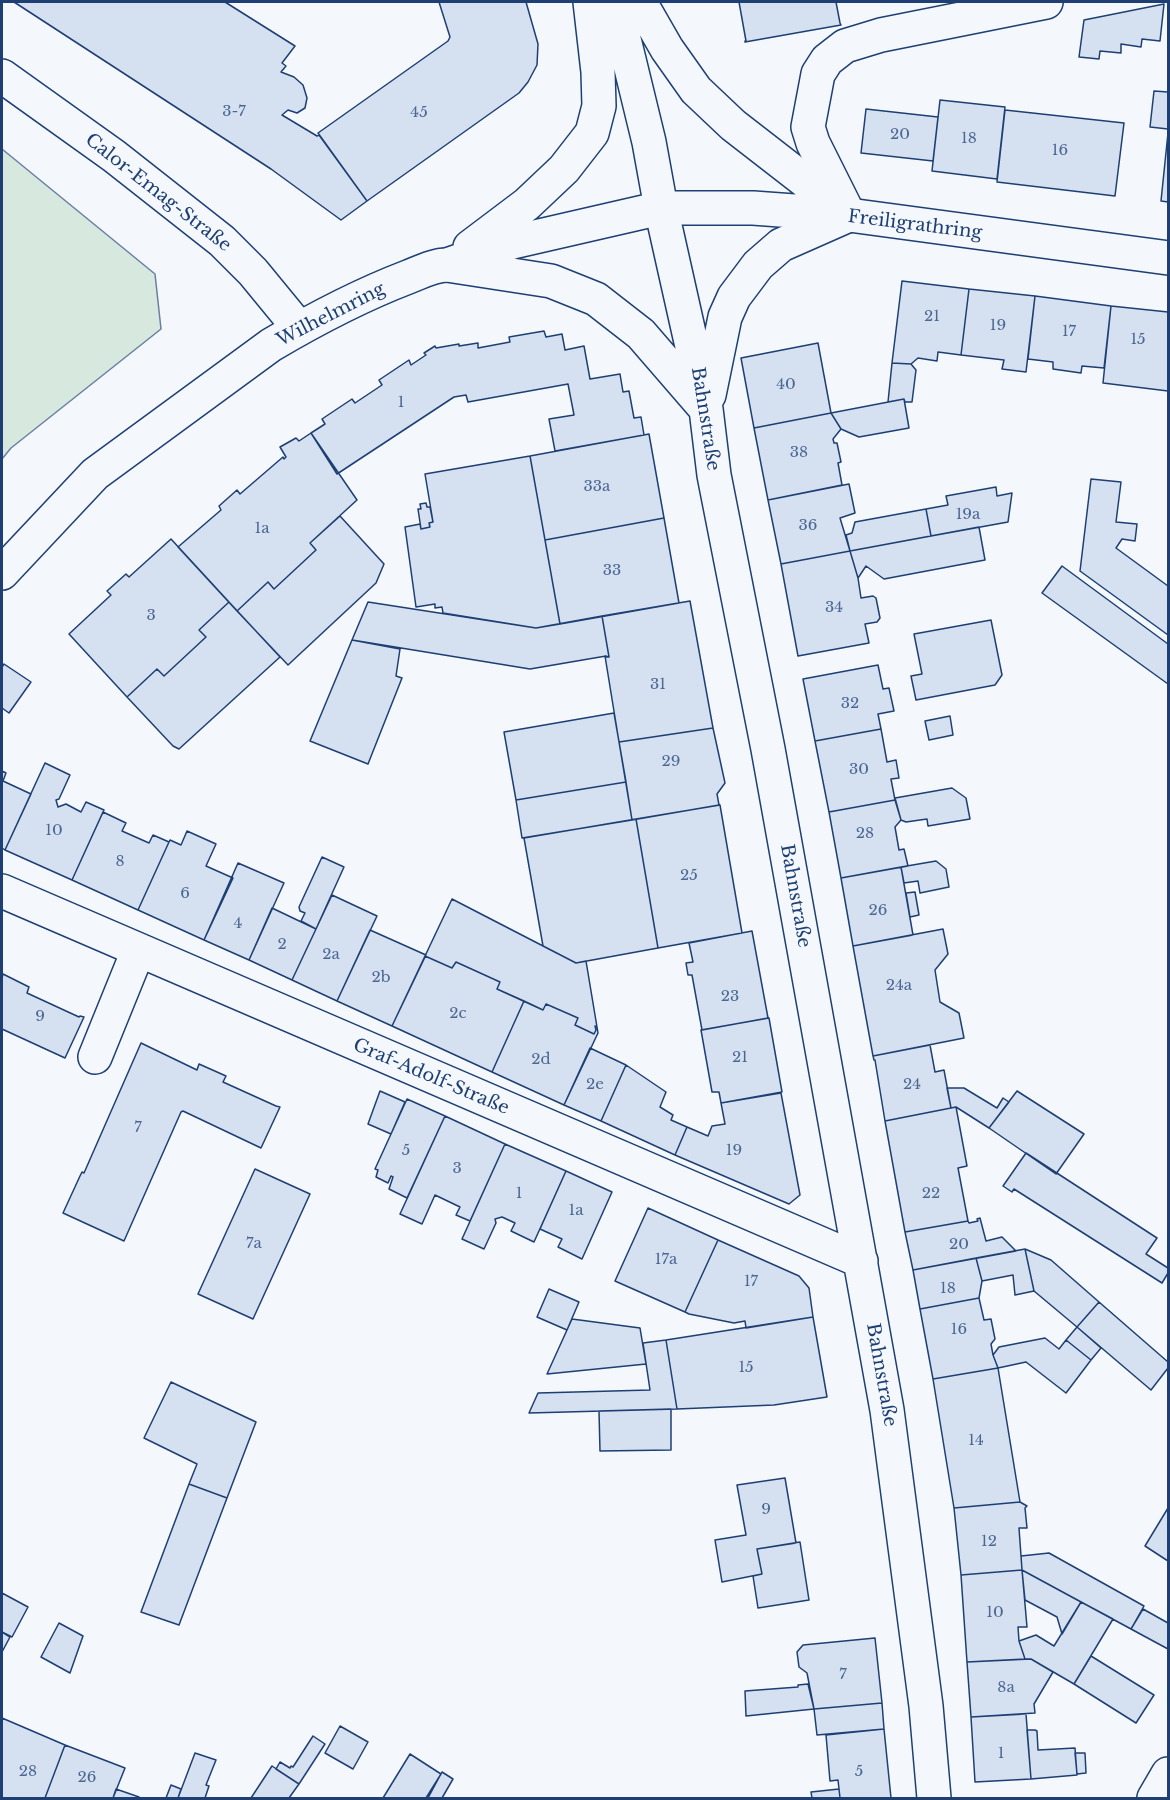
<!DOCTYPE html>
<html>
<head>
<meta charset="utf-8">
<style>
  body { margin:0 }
  #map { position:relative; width:1170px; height:1800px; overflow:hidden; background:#f4f7fb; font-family:"Libre Baskerville",serif }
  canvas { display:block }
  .frame { position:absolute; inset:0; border:3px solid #1d3f73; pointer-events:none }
</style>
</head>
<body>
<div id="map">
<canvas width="1170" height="1800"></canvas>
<div class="frame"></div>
</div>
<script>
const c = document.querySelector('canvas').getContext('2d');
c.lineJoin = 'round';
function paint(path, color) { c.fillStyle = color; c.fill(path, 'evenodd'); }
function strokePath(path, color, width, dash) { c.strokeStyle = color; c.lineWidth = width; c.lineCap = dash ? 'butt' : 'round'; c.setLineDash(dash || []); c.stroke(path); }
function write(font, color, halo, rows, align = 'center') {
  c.font = font + ' "Libre Baskerville",serif'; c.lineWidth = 4.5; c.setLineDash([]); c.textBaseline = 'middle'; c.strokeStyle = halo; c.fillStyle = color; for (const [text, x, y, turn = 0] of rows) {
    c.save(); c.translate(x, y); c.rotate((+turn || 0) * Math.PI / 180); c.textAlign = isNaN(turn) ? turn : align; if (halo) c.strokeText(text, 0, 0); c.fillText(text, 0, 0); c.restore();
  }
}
const green = new Path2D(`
  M 2,149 L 155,274 L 161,329 L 11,448 L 2,459 Z`);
paint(green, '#d7e8df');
strokePath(green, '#687fa3', 1.5);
const building = new Path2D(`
  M 14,2 L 225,2 L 295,46 L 282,63 L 286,66 L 281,72 L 294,77 L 303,85 L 307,98 L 305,108 L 297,113 L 288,110 L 282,115 L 317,136 L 319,135 L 367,201 L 341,220 L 271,169 Z
  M 439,2 L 526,2 L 538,44 L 537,65 L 528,82 L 519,93 L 367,201 L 318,133 L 448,41 L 450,37 Z
  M 739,2 L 836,2 L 840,23 L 841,25 L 745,42 L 745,41 L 746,41 Z
  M 1164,4 L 1160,41 L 1142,39 L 1141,47 L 1121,44 L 1121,53 L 1100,51 L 1099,59 L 1079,57 L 1084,20 Z
  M 1154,91 L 1168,92 L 1168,129 L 1150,127 Z
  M 940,100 L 1005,107 L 997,179 L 932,171 Z
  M 866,109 L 938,117 L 933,161 L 861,153 Z
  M 1005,110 L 1124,123 L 1115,196 L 997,182 Z
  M 1168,133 L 1168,202 L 1161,201 Z
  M 902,281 L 969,289 L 961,355 L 938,352 L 937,361 L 918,358 L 911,364 L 892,363 Z
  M 969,289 L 1035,296 L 1026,372 L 1002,369 L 1004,360 L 961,355 Z
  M 1035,296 L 1111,306 L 1104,368 L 1082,366 L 1081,373 L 1053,369 L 1053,362 L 1028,359 Z
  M 1111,306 L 1168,312 L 1168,391 L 1103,383 Z
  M 544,331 L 546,337 L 562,334 L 565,350 L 584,346 L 590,379 L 620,374 L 623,392 L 629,391 L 634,418 L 641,417 L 644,435 L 555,451 L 549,419 L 574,415 L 568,384 L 468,402 L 466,395 L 454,397 L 337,474 L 311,433 L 325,424 L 322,419 L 352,399 L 355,403 L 382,385 L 379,380 L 409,360 L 411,365 L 426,355 L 424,353 L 435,346 L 436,348 L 459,344 L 459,346 L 478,343 L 478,348 L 510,342 L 509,337 Z
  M 818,343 L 831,413 L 754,428 L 741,358 Z
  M 892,363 L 911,364 L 916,370 L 912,402 L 905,402 L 904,399 L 888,402 Z
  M 904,399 L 909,428 L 859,437 L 841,429 L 831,413 Z
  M 831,413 L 841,429 L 833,439 L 834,443 L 837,443 L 841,462 L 838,463 L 842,485 L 768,500 L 754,428 Z
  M 311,433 L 357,500 L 310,543 L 316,550 L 274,589 L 268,582 L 237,611 L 178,547 L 221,510 L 219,506 L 237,490 L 240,494 L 283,457 L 284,459 L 286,457 L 280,447 L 296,438 L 299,441 Z
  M 649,434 L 664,518 L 545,540 L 530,456 Z
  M 530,456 L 560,624 L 536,628 L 443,613 L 442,607 L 435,608 L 435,604 L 416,607 L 405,527 L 420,524 L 421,529 L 430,527 L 429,523 L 433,522 L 425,474 Z
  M 1091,479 L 1121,482 L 1116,522 L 1137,524 L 1135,541 L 1122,539 L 1116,548 L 1168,586 L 1168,635 L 1080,571 Z
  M 849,484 L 855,513 L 840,518 L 850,551 L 781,564 L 768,500 Z
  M 996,487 L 997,496 L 1012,493 L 1008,522 L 931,536 L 926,509 L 948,505 L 946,496 Z
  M 426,503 L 427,507 L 430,507 L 433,522 L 429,523 L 430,527 L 421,529 L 418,509 L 421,509 L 420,504 Z
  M 926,509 L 931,536 L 850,551 L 846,535 L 852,533 L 855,522 Z
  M 340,516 L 384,564 L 376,583 L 288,665 L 237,611 L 268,582 L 274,589 L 316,550 L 310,543 Z
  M 664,518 L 679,603 L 560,624 L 545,540 Z
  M 979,527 L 985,560 L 884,579 L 866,566 L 858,578 L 850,551 Z
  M 171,539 L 229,602 L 199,630 L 206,637 L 164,676 L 157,669 L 127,697 L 69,634 L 111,595 L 107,591 L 126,574 L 129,577 Z
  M 850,551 L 858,578 L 861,598 L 873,596 L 876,598 L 880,618 L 877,622 L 865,624 L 869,643 L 798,656 L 781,564 Z
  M 1062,566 L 1168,644 L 1168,684 L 1042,593 Z
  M 690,601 L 713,728 L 619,742 L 605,656 L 609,657 L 602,616 Z
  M 229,602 L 280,657 L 179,749 L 173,746 L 127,697 L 157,669 L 164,676 L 206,637 L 199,630 Z
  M 368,602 L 536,628 L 602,616 L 609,657 L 606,657 L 606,656 L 530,669 L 352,640 Z
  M 991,620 L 1002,675 L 995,685 L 916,700 L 911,676 L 922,674 L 914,634 Z
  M 352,640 L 400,649 L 396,676 L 402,678 L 368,764 L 310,741 Z
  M 4,664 L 31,682 L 9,713 L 2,708 L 2,667 Z
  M 878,665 L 883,689 L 889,688 L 894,711 L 878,714 L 881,729 L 815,741 L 803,679 Z
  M 614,713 L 626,782 L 516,800 L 504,732 Z
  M 950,716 L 953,735 L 929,740 L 925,721 Z
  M 713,728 L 725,783 L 717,794 L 719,805 L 632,820 L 619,742 Z
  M 881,729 L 887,762 L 896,760 L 899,778 L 891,779 L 895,800 L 829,812 L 815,741 Z
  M 45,763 L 70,775 L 59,799 L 56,800 L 58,807 L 66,804 L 81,812 L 86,802 L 104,810 L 72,880 L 5,850 Z
  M 2,771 L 6,773 L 3,781 L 31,794 L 5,850 L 2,848 Z
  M 626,782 L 632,820 L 522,838 L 516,800 Z
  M 952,788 L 966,798 L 970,819 L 928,826 L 927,819 L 906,822 L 901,820 L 895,798 Z
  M 895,800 L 901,820 L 895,827 L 899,850 L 904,849 L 908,866 L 841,878 L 829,812 Z
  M 720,805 L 742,933 L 658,948 L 636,819 Z
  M 103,812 L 126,823 L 122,831 L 149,843 L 153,835 L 169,842 L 138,910 L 72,880 Z
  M 636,819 L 658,948 L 576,963 L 543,946 L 524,838 Z
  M 187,831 L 216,844 L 206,866 L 233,878 L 204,940 L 138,910 L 169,842 L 170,840 L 181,845 Z
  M 322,857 L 344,867 L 316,929 L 301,921 L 305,913 L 300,911 L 299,907 Z
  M 936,861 L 946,869 L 949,887 L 920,893 L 918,881 L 904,883 L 901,867 Z
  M 238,863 L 284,883 L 249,960 L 204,940 Z
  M 901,867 L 913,935 L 853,946 L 841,878 Z
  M 915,892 L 919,915 L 910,917 L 906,893 Z
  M 332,895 L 377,916 L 337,1001 L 292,980 Z
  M 452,899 L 576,963 L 586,961 L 597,1027 L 595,1026 L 596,1030 L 594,1034 L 575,1025 L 578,1018 L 546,1004 L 543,1010 L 497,989 L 500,982 L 456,962 L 452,968 L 425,956 Z
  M 272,908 L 316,929 L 292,980 L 249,960 Z
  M 943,929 L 948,954 L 935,970 L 940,1002 L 959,1013 L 964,1038 L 873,1056 L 853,946 Z
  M 370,930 L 426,955 L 392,1026 L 337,1001 Z
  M 752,931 L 768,1018 L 702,1030 L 692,975 L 688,975 L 686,963 L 693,962 L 689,943 Z
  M 425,956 L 452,968 L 456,962 L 500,982 L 497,989 L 524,1001 L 492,1072 L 392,1026 Z
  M 3,974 L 29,987 L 27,993 L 79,1017 L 80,1016 L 84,1017 L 65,1058 L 2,1029 L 2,978 Z
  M 524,1001 L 543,1010 L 546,1004 L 578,1018 L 575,1025 L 594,1034 L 596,1030 L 595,1026 L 597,1027 L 598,1033 L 564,1105 L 492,1072 Z
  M 769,1018 L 782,1092 L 721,1103 L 719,1092 L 712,1092 L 701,1030 Z
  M 141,1043 L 197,1070 L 199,1064 L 226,1076 L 223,1082 L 276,1106 L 280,1107 L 261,1148 L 183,1111 L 181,1112 L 124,1241 L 63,1213 L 80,1176 L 82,1172 L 84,1173 Z
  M 930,1045 L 935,1072 L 944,1070 L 951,1108 L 885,1121 L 875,1060 L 874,1060 L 873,1056 Z
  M 590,1048 L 626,1065 L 601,1121 L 564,1105 Z
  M 626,1065 L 666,1092 L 660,1107 L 673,1115 L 671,1120 L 687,1127 L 675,1155 L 601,1121 Z
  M 947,1088 L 964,1088 L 997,1108 L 1003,1098 L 1009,1102 L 989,1128 L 956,1107 L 951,1108 Z
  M 380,1091 L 405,1102 L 391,1134 L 368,1124 Z
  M 1017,1091 L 1084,1134 L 1056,1174 L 989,1128 Z
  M 781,1093 L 800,1195 L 789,1204 L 675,1155 L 687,1127 L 708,1136 L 712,1126 L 725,1124 L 721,1103 Z
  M 407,1099 L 445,1116 L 407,1198 L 389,1189 L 393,1177 L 391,1176 L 388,1183 L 376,1177 L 378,1170 L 375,1169 Z
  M 956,1107 L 967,1166 L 958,1168 L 968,1221 L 905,1232 L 885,1121 Z
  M 445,1116 L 505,1144 L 470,1221 L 456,1215 L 460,1207 L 435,1195 L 422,1224 L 400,1214 Z
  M 505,1144 L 566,1171 L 534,1242 L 511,1231 L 515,1223 L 502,1217 L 495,1219 L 496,1223 L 484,1249 L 462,1239 Z
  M 1026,1153 L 1157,1238 L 1146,1254 L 1168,1268 L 1168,1273 L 1162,1283 L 1014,1189 L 1012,1192 L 1003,1186 Z
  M 255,1169 L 310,1194 L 253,1319 L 198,1294 Z
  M 566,1171 L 612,1192 L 582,1259 L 558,1247 L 562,1239 L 540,1229 Z
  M 648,1208 L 718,1240 L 685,1312 L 615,1281 Z
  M 980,1218 L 986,1241 L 1002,1237 L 1016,1251 L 913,1270 L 905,1232 L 968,1221 L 969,1223 L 978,1221 L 977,1219 Z
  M 718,1240 L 799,1276 L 809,1288 L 813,1317 L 746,1328 L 745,1321 L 734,1323 L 689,1314 L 685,1312 Z
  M 1025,1249 L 1051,1260 L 1099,1302 L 1077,1327 L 1034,1291 Z
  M 1025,1249 L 1034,1291 L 1015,1295 L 1013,1275 L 982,1281 L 976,1258 Z
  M 976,1258 L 982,1281 L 979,1298 L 920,1309 L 913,1270 Z
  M 549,1289 L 579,1302 L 567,1330 L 537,1317 Z
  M 979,1298 L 984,1320 L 991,1319 L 995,1339 L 991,1344 L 993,1355 L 998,1368 L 933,1379 L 920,1309 Z
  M 1099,1302 L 1168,1362 L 1168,1368 L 1151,1390 L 1077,1327 Z
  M 813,1317 L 827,1397 L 774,1405 L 677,1409 L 666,1340 Z
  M 572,1319 L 640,1328 L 646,1364 L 547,1374 Z
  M 1077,1327 L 1101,1348 L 1091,1360 L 1066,1340 Z
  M 1045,1338 L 1059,1349 L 1066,1340 L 1091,1360 L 1066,1393 L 1026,1362 L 998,1368 L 993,1355 L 999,1347 Z
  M 666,1340 L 677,1409 L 529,1413 L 538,1393 L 650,1390 L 643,1343 Z
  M 998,1368 L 1020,1502 L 954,1508 L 933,1379 Z
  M 171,1382 L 256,1422 L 227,1498 L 189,1484 L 197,1464 L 144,1438 Z
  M 671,1409 L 671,1450 L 600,1451 L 599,1411 Z
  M 785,1478 L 796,1543 L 757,1549 L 762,1574 L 722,1582 L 715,1540 L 746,1535 L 737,1485 Z
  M 189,1484 L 227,1498 L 179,1625 L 141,1612 Z
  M 1020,1502 L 1027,1506 L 1025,1508 L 1027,1528 L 1019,1528 L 1022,1570 L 961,1575 L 954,1508 Z
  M 1168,1508 L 1168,1561 L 1145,1546 Z
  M 800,1542 L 809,1600 L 758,1608 L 753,1576 L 762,1574 L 757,1549 Z
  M 1049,1553 L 1144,1606 L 1131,1629 L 1022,1570 L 1021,1556 Z
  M 1022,1570 L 1027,1627 L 1018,1627 L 1019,1641 L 1025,1659 L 967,1662 L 961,1575 Z
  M 1022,1570 L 1081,1602 L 1062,1634 L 1057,1617 L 1025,1600 Z
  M 2,1593 L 28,1607 L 12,1637 L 2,1632 Z
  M 1081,1602 L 1113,1619 L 1074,1684 L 1031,1659 L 1025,1659 L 1019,1641 L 1036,1635 L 1054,1646 Z
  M 1143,1609 L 1168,1623 L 1168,1649 L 1131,1629 Z
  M 59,1623 L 83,1636 L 70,1673 L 41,1657 Z
  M 2,1632 L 10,1637 L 2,1652 Z
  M 875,1638 L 882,1703 L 814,1709 L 807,1673 L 799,1667 L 797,1652 L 803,1645 Z
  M 1091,1656 L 1154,1695 L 1136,1723 L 1074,1684 Z
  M 1031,1659 L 1053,1672 L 1034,1704 L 1035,1713 L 971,1717 L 967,1662 Z
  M 808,1684 L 814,1709 L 746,1716 L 745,1691 L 798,1687 L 798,1685 Z
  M 882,1703 L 884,1729 L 817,1735 L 814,1709 Z
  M 1026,1714 L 1031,1779 L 975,1782 L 971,1717 Z
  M 2,1718 L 65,1745 L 45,1798 L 2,1798 Z
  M 340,1726 L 368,1742 L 353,1769 L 325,1753 Z
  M 884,1729 L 891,1798 L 840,1798 L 838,1780 L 830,1781 L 826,1735 Z
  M 1027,1730 L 1035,1730 L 1037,1731 L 1038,1750 L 1075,1748 L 1077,1775 L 1031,1779 Z
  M 313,1736 L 325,1744 L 299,1784 L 276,1769 L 280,1762 L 290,1768 L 291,1766 L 293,1767 Z
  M 65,1745 L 125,1768 L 113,1798 L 45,1798 Z
  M 195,1753 L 216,1760 L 206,1785 L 209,1786 L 205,1798 L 178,1798 Z
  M 1075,1753 L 1085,1753 L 1086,1773 L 1077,1774 Z
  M 410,1754 L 441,1774 L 426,1798 L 383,1798 Z
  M 272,1766 L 299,1784 L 289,1798 L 251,1798 Z
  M 442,1772 L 453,1779 L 442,1798 L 428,1798 Z
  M 171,1785 L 181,1789 L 178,1798 L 166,1798 Z
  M 116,1789 L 139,1797 L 138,1798 L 113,1798 Z
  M 839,1789 L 840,1798 L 812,1798 L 811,1792 Z`);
paint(building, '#d5e0f0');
strokePath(building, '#1d3f73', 1.5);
const minor = new Path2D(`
  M 2,76 L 114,156 L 222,241 L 253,272 L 299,328
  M 661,208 L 706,409 L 714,475 L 768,749 L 887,1410 L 926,1706 L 934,1798
  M 447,265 L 551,281 L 596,299 L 641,334 L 705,408
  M 709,395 L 725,317 L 734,297 L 758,265 L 781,245 L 849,215 L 813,143 L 808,127 L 818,74 L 827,60 L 845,46 L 881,35 L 1046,2
  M 2,891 L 861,1261
  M 95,1057 L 138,951
  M 1154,1798 L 1168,1774`);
const major = new Path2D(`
  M 615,2 L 649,142 L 661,208
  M 640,2 L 667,49 L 696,90 L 733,125 L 849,215
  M 470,247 L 527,204 L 564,169 L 592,133 L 599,106 L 598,72 L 590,2
  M 2,573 L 95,474 L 271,345 C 315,319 361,295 408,277 C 421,272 434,265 447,265 L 513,242 L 661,208 L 753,208 L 849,215 L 1168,258`);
strokePath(minor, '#1d3f73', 36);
strokePath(major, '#1d3f73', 36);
strokePath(minor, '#f4f7fb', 33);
strokePath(major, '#f4f7fb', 33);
write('15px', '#4b6792', null, [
  ["3-7",234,112],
  ["45",419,113],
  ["20",900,135],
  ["18",969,139],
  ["16",1060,151],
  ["21",932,317],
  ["19",998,326],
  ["17",1069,332],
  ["15",1138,340],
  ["40",786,385],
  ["1",401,403],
  ["38",799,453],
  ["33a",597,487],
  ["19a",968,515],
  ["36",808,526],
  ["1a",262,529],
  ["33",612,571],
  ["34",834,608],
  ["3",151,616],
  ["31",658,685],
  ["32",850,704],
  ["29",671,762],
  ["30",859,770],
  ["10",54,831],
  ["28",865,834],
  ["8",120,862],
  ["25",689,876],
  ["6",185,894],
  ["26",878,911],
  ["4",238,924],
  ["2",282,945],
  ["2a",331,955],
  ["2b",381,978],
  ["24a",899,986],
  ["23",730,997],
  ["2c",458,1014],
  ["9",40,1017],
  ["21",740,1058],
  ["2d",541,1060],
  ["2e",595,1085],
  ["24",912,1085],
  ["7",138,1128],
  ["5",406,1151],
  ["19",734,1151],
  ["3",457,1169],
  ["1",519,1194],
  ["22",931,1194],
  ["1a",576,1211],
  ["7a",254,1244],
  ["20",959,1245],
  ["17a",666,1260],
  ["17",751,1282],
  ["18",948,1289],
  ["16",959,1330],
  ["15",746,1368],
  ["14",976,1441],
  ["9",766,1510],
  ["12",989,1542],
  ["10",995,1613],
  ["7",843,1675],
  ["8a",1006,1688],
  ["1",1001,1754],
  ["28",28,1772],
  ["5",859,1772],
  ["26",87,1778]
]);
write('18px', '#1d3f73', '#f4f7fb', [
  ["Calor-Emag-Straße",158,193,38],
  ["Freiligrathring",915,225,7],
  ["Wilhelmring",331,315,-27],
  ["Bahnstraße",705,419,81],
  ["Bahnstraße",795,896,80],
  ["Graf-Adolf-Straße",431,1077,23],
  ["Bahnstraße",881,1375,80]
]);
</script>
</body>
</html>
